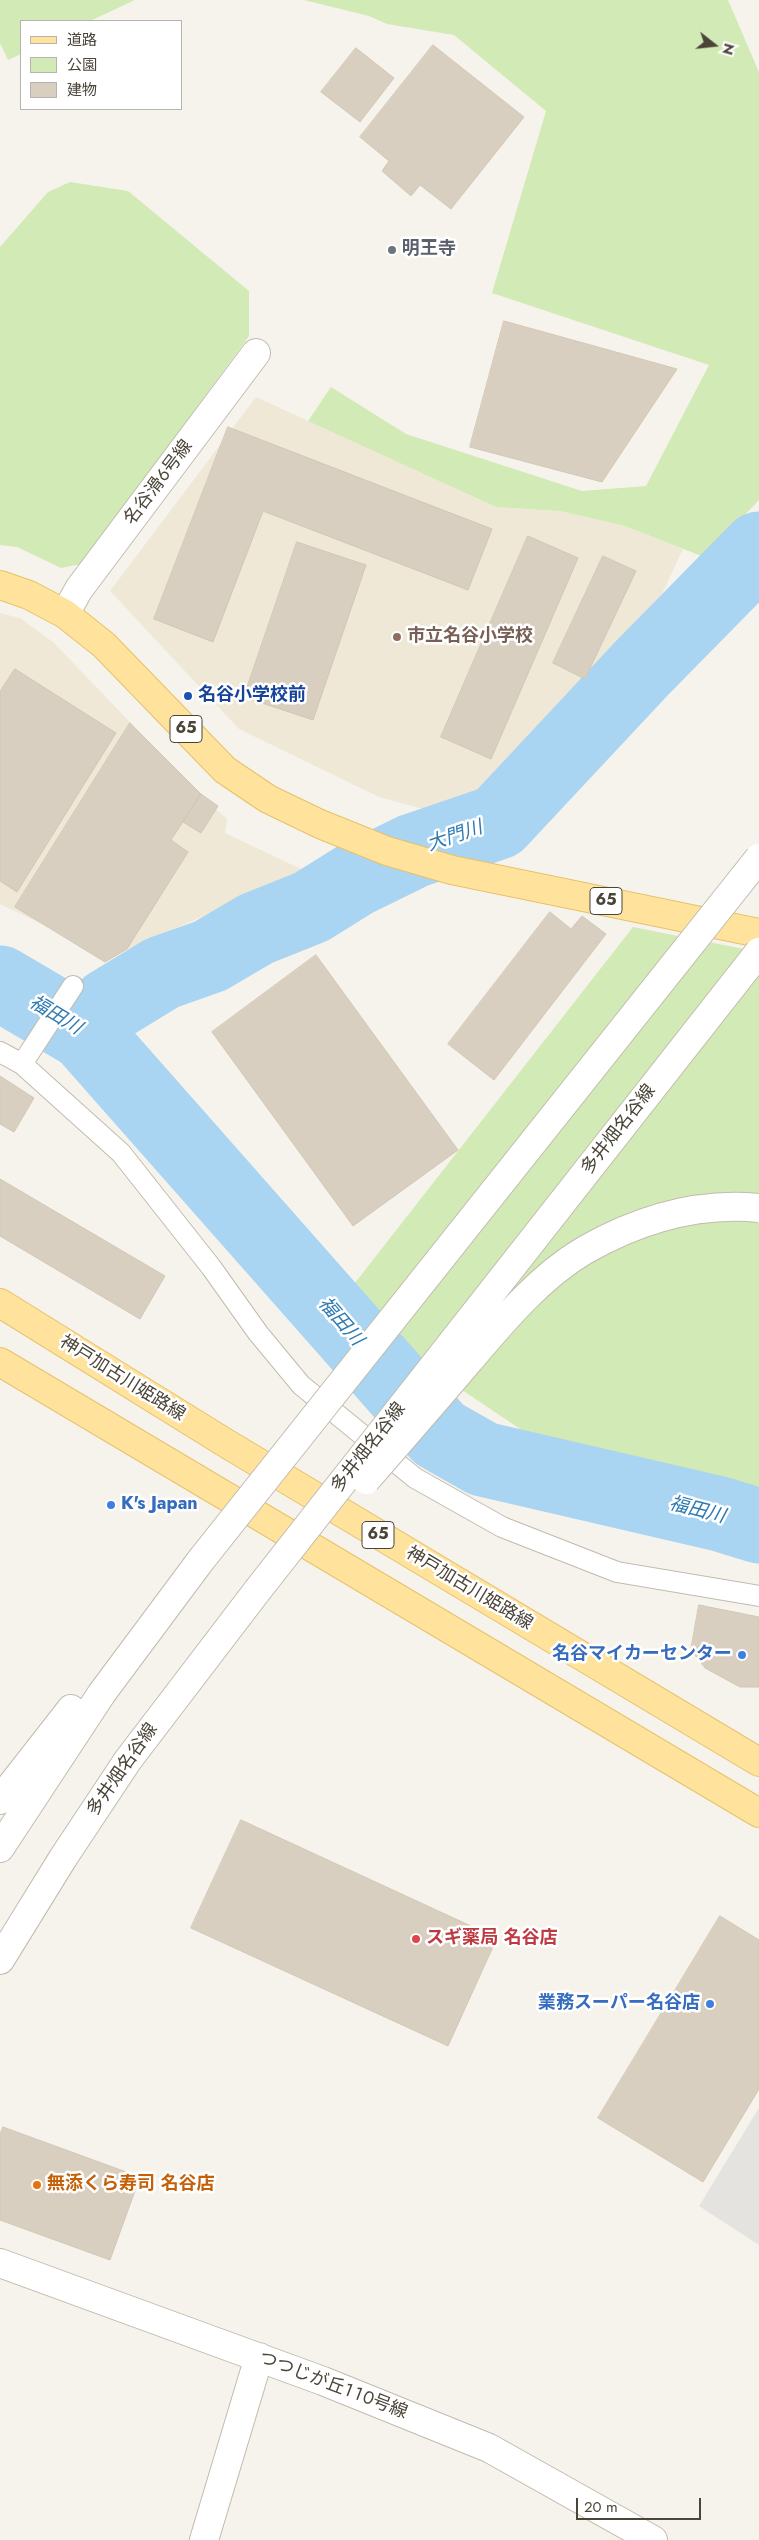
<!DOCTYPE html>
<html>
<head>
<meta charset="utf-8">
<style>
  body { margin:0 }
  #map { position:relative; width:759px; height:2540px; overflow:hidden; background:#f6f3ec; font-family:Jost,"Noto Sans JP",sans-serif }
  canvas { display:block }
  .legend { position:absolute; left:20px; top:20px; width:162px; height:90px; box-sizing:border-box; background:#fff; border:1px solid #b7b4b0; margin:0; padding:6px 9px; list-style:none; font-size:15px; color:#4b4439 }
  .legend li { display:flex; align-items:center; gap:10px; height:25px }
  .legend b { width:25px; border:1px solid #b7b4b0 }
  .north { position:absolute; left:689px; top:20px; width:50px; height:50px; -webkit-text-stroke:4px #fff; paint-order:stroke; rotate:106deg; font-size:14px; font-weight:700; line-height:20px; text-align:center; color:#4b4439 }
  .north::after { content:''; display:block; margin:auto; width:18px; height:22px; background:#4b4439; clip-path:polygon(50% 0,100% 100%,50% 72%,0 100%) }
  .scale { position:absolute; left:576px; top:2498px; width:125px; height:22px; box-sizing:border-box; border:2px solid #4b4439; border-top:0; padding-left:6px; font-size:15px; line-height:18px; white-space:nowrap; color:#4b4439; -webkit-text-stroke:4px #fff; paint-order:stroke }
</style>
</head>
<body>
<div id="map">
<canvas width="759" height="2540"></canvas>
<ul class="legend">
<li><b style="height:6px;background:#ffe39c"></b>道路</li>
<li><b style="height:14px;background:#d2eab5"></b>公園</li>
<li><b style="height:14px;background:#d8cfc1"></b>建物</li>
</ul>
<div class="north">N</div>
<div class="scale">20 m</div>
</div>
<script>
const c = document.querySelector('canvas').getContext('2d');
c.lineJoin = 'round';
function paint(path, color) { c.fillStyle = color; c.fill(path, 'evenodd'); }
function strokePath(path, color, width, dash) { c.strokeStyle = color; c.lineWidth = width; c.lineCap = dash ? 'butt' : 'round'; c.setLineDash(dash || []); c.stroke(path); }
function write(font, color, halo, rows, align = 'center') {
  c.font = font + ' Jost,"Noto Sans JP",sans-serif'; c.lineWidth = 5; c.setLineDash([]); c.textBaseline = 'middle'; c.strokeStyle = halo; c.fillStyle = color; for (const [text, x, y, turn = 0] of rows) {
    c.save(); c.translate(x, y); c.rotate((+turn || 0) * Math.PI / 180); c.textAlign = isNaN(turn) ? turn : align; if (halo) c.strokeText(text, 0, 0); c.fillText(text, 0, 0); c.restore();
  }
}
paint(new Path2D(`
  M 256,397 L 496,507 L 560,511 L 625,526 L 683,549 L 620,683 L 471,822 L 379,797 L 239,729 L 110,591 Z
  M 0,613 L 20,618 L 54,643 L 200,795 L 227,819 L 225,833 L 305,871 L 111,957 L 0,904 Z`), '#efe8d6');
paint(new Path2D(`
  M 0,0 L 135,0 L 90,21 L 21,21 L 21,54 L 8,60 L 0,43 Z
  M 304,0 L 728,0 L 759,72 L 759,500 L 704,557 L 625,526 L 560,511 L 496,507 L 308,421 L 331,387 L 406,434 L 582,491 L 646,486 L 709,365 L 492,293 L 546,111 L 454,35 L 387,24 L 369,16 Z
  M 70,182 L 128,191 L 249,291 L 249,336 L 82,564 L 61,568 L 17,547 L 0,545 L 0,247 L 48,192 Z
  M 633,927 L 759,952 L 759,1493 L 589,1459 L 529,1435 L 407,1353 L 344,1297 Z`), '#d2eab5');
paint(new Path2D(`
  M 759,2108 L 759,2245 L 699,2206 Z`), '#e5e3e0');
strokePath(new Path2D(`
  M 0,983 L 85,1033 L 439,1434 L 483,1459 L 720,1514 L 759,1526
  M 85,1033 L 108,1006 L 162,973 L 210,956 L 256,929 L 311,907 L 356,879 L 413,851 L 498,822 L 642,668 L 759,549`), '#a9d4f2', 75);
const building = new Path2D(`
  M 433,45 L 524,117 L 451,209 L 420,185 L 411,196 L 382,171 L 389,161 L 360,137 Z
  M 356,48 L 394,78 L 360,122 L 321,92 Z
  M 504,321 L 677,369 L 602,482 L 470,447 Z
  M 228,427 L 492,529 L 468,590 L 263,511 L 213,642 L 154,619 Z
  M 528,536 L 578,558 L 491,759 L 441,737 Z
  M 297,542 L 366,565 L 313,720 L 244,697 Z
  M 603,556 L 636,571 L 585,679 L 553,663 Z
  M 15,669 L 116,733 L 17,892 L 0,881 L 0,692 Z
  M 130,723 L 201,794 L 171,840 L 188,852 L 127,949 L 105,962 L 15,907 Z
  M 201,794 L 218,806 L 201,833 L 183,822 Z
  M 550,912 L 571,929 L 582,916 L 606,934 L 494,1080 L 448,1044 Z
  M 316,955 L 458,1150 L 353,1226 L 212,1032 Z
  M 0,1076 L 34,1098 L 14,1132 L 0,1124 Z
  M 0,1179 L 165,1276 L 140,1319 L 0,1236 Z
  M 699,1605 L 759,1617 L 759,1687 L 740,1687 L 705,1668 L 691,1650 Z
  M 241,1820 L 497,1938 L 448,2046 L 191,1928 Z
  M 720,1916 L 759,1940 L 759,2089 L 703,2182 L 598,2118 Z
  M 3,2127 L 140,2177 L 110,2260 L 0,2220 L 0,2135 Z`);
paint(building, '#d8cfc1');
strokePath(building, '#d3c7b4', 1);
const service = new Path2D(`
  M 0,1052 L 22,1064 L 121,1153 L 211,1267 L 258,1333 L 301,1385 L 415,1478 L 502,1527 L 617,1572 L 759,1596
  M 22,1064 L 73,986`);
const minor = new Path2D(`
  M 65,614 L 79,589 L 256,353
  M 0,2263 L 323,2381 L 489,2448 L 653,2540
  M 204,2540 L 259,2357`);
const tertiary = new Path2D(`
  M 0,1800 L 71,1709
  M 0,1848 L 102,1693 L 201,1560
  M 0,1960 L 63,1858 L 128,1760 L 257,1591`);
const primary = new Path2D(`
  M 0,585 L 29,595 L 65,614 L 104,645 L 225,770 L 268,799 L 320,824 L 387,851 L 452,870 L 759,933
  M 0,1303 L 224,1442 L 759,1762
  M 0,1362 L 759,1813`);
strokePath(service, '#c2bbae', 22);
strokePath(minor, '#c2bbae', 30);
strokePath(tertiary, '#c2bbae', 30);
strokePath(primary, '#e6c16a', 30);
strokePath(service, '#fff', 20);
strokePath(minor, '#fff', 28);
strokePath(tertiary, '#fff', 28);
strokePath(primary, '#ffe39c', 28);
const tertiaryBridge = new Path2D(`
  M 366,1480 C 400,1441 434,1402 468,1362 C 502,1322 539,1277 585,1250 C 638,1220 698,1202 759,1208
  M 201,1560 L 759,858
  M 257,1591 L 759,952`);
strokePath(tertiaryBridge, '#c2bbae', 30, []);
strokePath(tertiaryBridge, '#fff', 28);
for (const [x, y, r, color] of [
  [392,250,5,"#6b7280"],
  [397,637,5,"#8d6e63"],
  [188,696,5,"#1a4fb4"],
  [111,1505,5,"#3f7fe0"],
  [742,1655,5,"#3f7fe0"],
  [416,1939,5,"#e0444e"],
  [710,2004,5,"#3f7fe0"],
  [37,2185,5,"#e8710a"]
]) { const dot = new Path2D(); dot.arc(x, y, r, 0, 2 * Math.PI); c.fillStyle = color; c.fill(dot); strokePath(dot, '#fff', 2); }
for (const [x, y, w] of [
  [186,729,32],
  [606,901,32],
  [378,1535,32]
]) { const box = new Path2D(); box.roundRect(x - w / 2, y - 13.5, w, 27, 4); c.fillStyle = '#fff'; c.fill(box); strokePath(box, '#4b4439', 1); }
write('bold 16px', '#4b4439', null, [
  ["65",186,729],
  ["65",606,901],
  ["65",378,1535]
]);
write('bold 18px', '#5b616d', '#fff', [
  ["明王寺",402,250]
], 'left');
write('18px', '#4b4439', '#fff', [
  ["名谷滑６号線",159,483,-53],
  ["多井畑名谷線",619,1130,-52],
  ["神戸加古川姫路線",122,1379,32],
  ["多井畑名谷線",369,1448,-52],
  ["神戸加古川姫路線",469,1589,31],
  ["多井畑名谷線",123,1770,-55],
  ["つつじが丘１１０号線",333,2386,21]
]);
write('bold 18px', '#785e54', '#fff', [
  ["市立名谷小学校",407,637]
], 'left');
write('bold 18px', '#164399', '#fff', [
  ["名谷小学校前",198,696]
], 'left');
write('bold 18px', '#366cbe', '#fff', [
  ["K's Japan",121,1505,"left"],
  ["名谷マイカーセンター",732,1655],
  ["業務スーパー名谷店",700,2004]
], 'right');
write('bold 18px', '#be3a42', '#fff', [
  ["スギ薬局 名谷店",426,1939]
], 'left');
write('bold 18px', '#c56008', '#fff', [
  ["無添くら寿司 名谷店",47,2185]
], 'left');
write('italic 19px', '#2e7ab2', '#fff', [
  ["大門川",455,837,-19],
  ["福田川",55,1016,31],
  ["福田川",340,1322,49],
  ["福田川",697,1511,14]
]);
</script>
</body>
</html>
